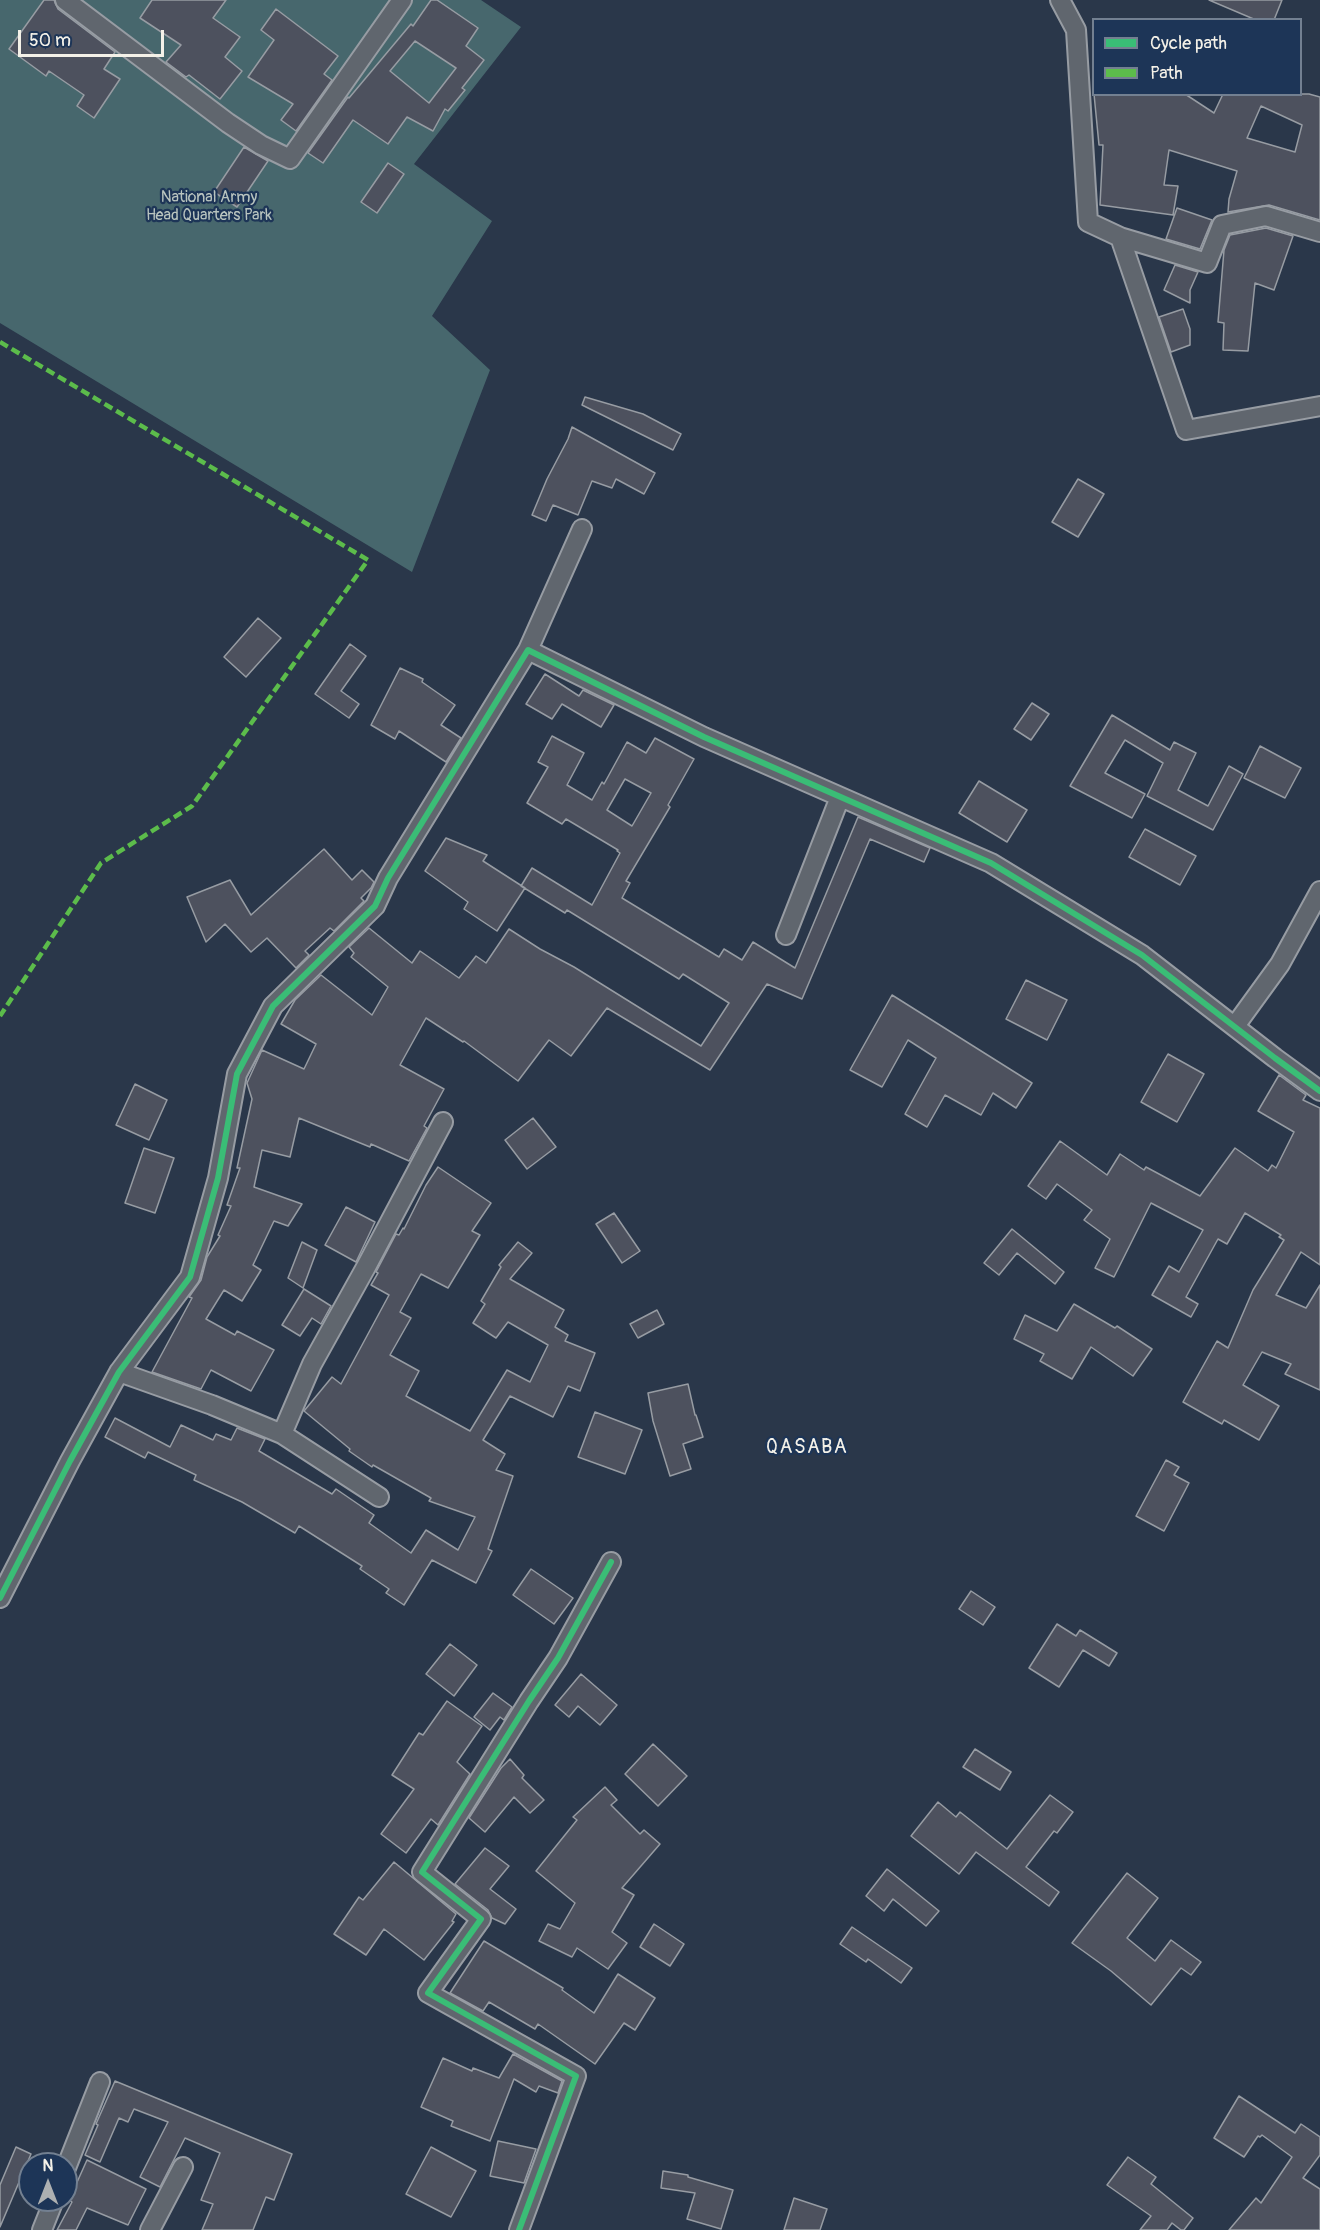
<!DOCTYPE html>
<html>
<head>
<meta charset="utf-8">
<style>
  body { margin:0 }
  #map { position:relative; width:1320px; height:2230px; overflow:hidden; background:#2a374a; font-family:Pangolin,sans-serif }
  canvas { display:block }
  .legend { position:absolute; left:1092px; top:18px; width:210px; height:78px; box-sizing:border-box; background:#1d3557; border:2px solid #738091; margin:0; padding:8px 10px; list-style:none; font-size:18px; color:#f4f1e8 }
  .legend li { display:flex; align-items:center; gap:12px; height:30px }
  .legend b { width:30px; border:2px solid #738091 }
  .north { position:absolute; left:18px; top:2152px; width:60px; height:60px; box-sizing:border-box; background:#1d3557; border:2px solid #738091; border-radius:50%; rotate:0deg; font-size:16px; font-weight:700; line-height:24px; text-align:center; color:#f4f1e8 }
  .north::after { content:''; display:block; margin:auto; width:21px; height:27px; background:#adb0b1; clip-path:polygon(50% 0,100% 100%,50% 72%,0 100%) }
  .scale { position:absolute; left:18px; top:30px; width:146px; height:27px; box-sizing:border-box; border:3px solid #f4f1e8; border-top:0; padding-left:8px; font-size:18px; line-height:21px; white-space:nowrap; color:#f4f1e8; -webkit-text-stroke:4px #1d3557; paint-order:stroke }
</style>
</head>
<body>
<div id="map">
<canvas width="1320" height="2230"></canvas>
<ul class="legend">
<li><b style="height:8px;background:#3abd76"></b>Cycle path</li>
<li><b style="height:8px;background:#5cbc4b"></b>Path</li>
</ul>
<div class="north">N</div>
<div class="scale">50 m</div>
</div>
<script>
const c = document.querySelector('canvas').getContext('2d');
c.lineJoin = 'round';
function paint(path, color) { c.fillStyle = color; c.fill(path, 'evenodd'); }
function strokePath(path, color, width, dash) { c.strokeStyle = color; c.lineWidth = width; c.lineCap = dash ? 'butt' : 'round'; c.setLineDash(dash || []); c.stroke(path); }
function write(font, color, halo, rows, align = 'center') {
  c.font = font + ' Pangolin,sans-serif'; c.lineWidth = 4.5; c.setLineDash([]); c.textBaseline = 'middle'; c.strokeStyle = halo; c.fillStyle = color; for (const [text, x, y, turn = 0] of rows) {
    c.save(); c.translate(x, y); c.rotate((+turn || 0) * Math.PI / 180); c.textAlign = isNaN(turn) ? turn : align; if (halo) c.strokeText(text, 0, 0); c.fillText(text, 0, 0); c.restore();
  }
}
paint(new Path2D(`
  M 0,0 L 481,0 L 521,27 L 414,164 L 492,221 L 432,316 L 490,370 L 412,572 L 0,323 Z`), '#47676d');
const building = new Path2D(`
  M 44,0 L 54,0 L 58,9 L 115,52 L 104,69 L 120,79 L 94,118 L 77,106 L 84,95 L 49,71 L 46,76 L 9,49 Z
  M 152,0 L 226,0 L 213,18 L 240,37 L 225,57 L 242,71 L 220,99 L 189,75 L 186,77 L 166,62 L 181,45 L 140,18 Z
  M 431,0 L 437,0 L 478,28 L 466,46 L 484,60 L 462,88 L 465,90 L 448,111 L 445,109 L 433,131 L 407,117 L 388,144 L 353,120 L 323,163 L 308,153 L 348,97 L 349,98 L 411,24 L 413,26 ZM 415,41 L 456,68 L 429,103 L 390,71 Z
  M 1209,0 L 1282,0 L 1274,20 L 1256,20 Z
  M 276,9 L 338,56 L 324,74 L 332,80 L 296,131 L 281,120 L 293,104 L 248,77 L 274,40 L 261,30 Z
  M 1094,94 L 1185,94 L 1214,113 L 1223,94 L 1309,94 L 1320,97 L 1320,220 L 1269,205 L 1228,212 L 1229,199 L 1237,171 L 1169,150 L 1164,185 L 1178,186 L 1173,215 L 1100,205 L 1103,145 L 1099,145 ZM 1261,106 L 1302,125 L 1295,152 L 1247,138 Z
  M 244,147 L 268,161 L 237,207 L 214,192 Z
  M 388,163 L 404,174 L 377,213 L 361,202 Z
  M 1177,208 L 1212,220 L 1200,249 L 1166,239 Z
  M 1266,228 L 1293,236 L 1274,290 L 1255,283 L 1248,351 L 1223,350 L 1224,323 L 1218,322 L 1224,250 L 1230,235 Z
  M 1175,265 L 1198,272 L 1190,290 L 1190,303 L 1164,290 Z
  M 1183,309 L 1190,329 L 1190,345 L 1171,352 L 1159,317 Z
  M 585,397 L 643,414 L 681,434 L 673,450 L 582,405 Z
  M 572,427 L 655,473 L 644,494 L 616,479 L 612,488 L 592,481 L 578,515 L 553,505 L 546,521 L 532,515 L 547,479 L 568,439 Z
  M 1078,479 L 1104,494 L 1078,537 L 1052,522 Z
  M 258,618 L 281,638 L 246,677 L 224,657 Z
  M 350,644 L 366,656 L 341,691 L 359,704 L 349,718 L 315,694 Z
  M 400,668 L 423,679 L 422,682 L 455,705 L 441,725 L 461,738 L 446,762 L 399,731 L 395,739 L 371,725 Z
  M 545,674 L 579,696 L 583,690 L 614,705 L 601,727 L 562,704 L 552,719 L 526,704 Z
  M 1032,703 L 1049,714 L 1031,740 L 1014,729 Z
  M 1112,715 L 1170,750 L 1174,742 L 1196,753 L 1178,790 L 1208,806 L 1229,766 L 1243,774 L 1213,830 L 1147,796 L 1163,763 L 1125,740 L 1105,773 L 1145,794 L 1132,818 L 1070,786 Z
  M 552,736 L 584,753 L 567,785 L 592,800 L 602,782 L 604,784 L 627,742 L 646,753 L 655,738 L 694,759 L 668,805 L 670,807 L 626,881 L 630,883 L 622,898 L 719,957 L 724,949 L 742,960 L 753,942 L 795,968 L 858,817 L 930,848 L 924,862 L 870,839 L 802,999 L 767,984 L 710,1070 L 607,1008 L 571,1056 L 549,1040 L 518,1081 L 464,1041 L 463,1042 L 426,1018 L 400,1065 L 444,1089 L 424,1126 L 427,1128 L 409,1161 L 371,1144 L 370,1147 L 299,1118 L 290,1157 L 262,1150 L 254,1187 L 302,1204 L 288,1226 L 274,1221 L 253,1265 L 261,1270 L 242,1301 L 224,1290 L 206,1319 L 235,1335 L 237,1331 L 274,1350 L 251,1391 L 211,1370 L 201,1389 L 152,1372 L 192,1298 L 189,1297 L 201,1280 L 207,1257 L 220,1236 L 218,1235 L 231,1206 L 227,1205 L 240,1168 L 237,1168 L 252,1099 L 247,1083 L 262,1050 L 304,1069 L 316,1044 L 281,1024 L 295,1000 L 321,975 L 372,1015 L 388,987 L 351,957 L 354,953 L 349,947 L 369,928 L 412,963 L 420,951 L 459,978 L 476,956 L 486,963 L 509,929 L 540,949 L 574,967 L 701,1046 L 729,1003 L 683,974 L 679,979 L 567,910 L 565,913 L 521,886 L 532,868 L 592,905 L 620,853 L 617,851 L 618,850 L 566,819 L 562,824 L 527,803 L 548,767 L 538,762 ZM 625,779 L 651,793 L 632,826 L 607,810 Z
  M 1260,746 L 1301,768 L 1285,798 L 1244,778 Z
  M 979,781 L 1027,810 L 1007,842 L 959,813 Z
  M 1145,829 L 1196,856 L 1180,885 L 1129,857 Z
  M 446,838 L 487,855 L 483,861 L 525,888 L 497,931 L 464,909 L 468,902 L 425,871 Z
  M 324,849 L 352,880 L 362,870 L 374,882 L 371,888 L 361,898 L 364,901 L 334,931 L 330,928 L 305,951 L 309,955 L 296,968 L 267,938 L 251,952 L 225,924 L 206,942 L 187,897 L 230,880 L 251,915 Z
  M 1026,980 L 1067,1000 L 1047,1040 L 1006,1019 Z
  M 892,995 L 1032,1083 L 1016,1108 L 993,1093 L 981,1115 L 945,1095 L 927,1127 L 905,1114 L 936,1058 L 908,1040 L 882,1087 L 850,1070 Z
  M 1168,1054 L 1204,1074 L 1177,1122 L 1141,1102 Z
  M 1279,1075 L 1306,1095 L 1303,1100 L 1320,1108 L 1320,1265 L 1301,1252 L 1276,1295 L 1306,1308 L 1320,1285 L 1320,1390 L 1285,1374 L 1291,1364 L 1262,1352 L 1243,1385 L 1279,1406 L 1259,1440 L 1224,1420 L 1222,1424 L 1183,1402 L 1217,1341 L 1228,1348 L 1253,1290 L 1284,1240 L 1279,1237 L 1281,1235 L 1245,1213 L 1227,1244 L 1218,1239 L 1186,1297 L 1198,1304 L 1191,1317 L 1152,1295 L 1169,1266 L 1179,1272 L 1203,1230 L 1151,1203 L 1114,1277 L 1095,1268 L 1110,1239 L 1084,1220 L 1092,1210 L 1057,1184 L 1046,1199 L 1028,1186 L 1060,1141 L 1107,1175 L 1120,1154 L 1144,1170 L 1146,1167 L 1200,1196 L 1235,1148 L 1268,1171 L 1272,1165 L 1276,1168 L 1294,1132 L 1258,1111 Z
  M 135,1084 L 167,1100 L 149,1140 L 116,1125 Z
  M 533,1118 L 556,1147 L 527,1169 L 505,1140 Z
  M 144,1148 L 174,1158 L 155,1213 L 125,1203 Z
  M 438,1167 L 491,1203 L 472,1231 L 480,1235 L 448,1288 L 421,1274 L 400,1312 L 411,1318 L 390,1355 L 419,1371 L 406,1396 L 470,1431 L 507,1370 L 530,1382 L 548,1345 L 508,1322 L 496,1338 L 473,1323 L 485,1304 L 481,1301 L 501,1267 L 499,1265 L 518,1242 L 532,1253 L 510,1279 L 564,1310 L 555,1327 L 568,1335 L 565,1341 L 595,1353 L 580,1391 L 568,1386 L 553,1417 L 510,1396 L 483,1440 L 505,1454 L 496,1470 L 513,1476 L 488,1549 L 492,1551 L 476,1583 L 432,1560 L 404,1605 L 386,1593 L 389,1589 L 360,1569 L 362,1566 L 299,1526 L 295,1533 L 242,1502 L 194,1480 L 196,1475 L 148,1452 L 145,1458 L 105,1437 L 115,1418 L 170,1447 L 181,1425 L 213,1440 L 216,1434 L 231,1440 L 237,1428 L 265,1439 L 259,1451 L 332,1494 L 336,1489 L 374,1515 L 369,1523 L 411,1553 L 426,1530 L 458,1550 L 475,1517 L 429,1501 L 431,1498 L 373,1465 L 372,1467 L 349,1451 L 350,1449 L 304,1411 L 332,1377 L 341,1384 L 389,1295 L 371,1285 L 378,1273 L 376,1272 L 396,1234 L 399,1235 L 403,1228 L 404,1229 L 426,1185 Z
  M 346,1207 L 375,1222 L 356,1262 L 325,1245 Z
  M 614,1213 L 640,1251 L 622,1263 L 596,1224 Z
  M 1012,1229 L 1064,1272 L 1055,1284 L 1017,1253 L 999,1275 L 984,1263 Z
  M 302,1242 L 317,1250 L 303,1288 L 288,1278 Z
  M 304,1289 L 331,1306 L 321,1324 L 312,1318 L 300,1336 L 282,1325 Z
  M 1074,1304 L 1115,1328 L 1117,1326 L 1152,1349 L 1133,1376 L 1091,1347 L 1072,1379 L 1040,1361 L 1044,1354 L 1014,1339 L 1025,1315 L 1057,1331 Z
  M 657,1310 L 664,1324 L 638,1338 L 630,1324 Z
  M 688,1384 L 695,1415 L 696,1415 L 703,1437 L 683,1444 L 691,1469 L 670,1476 L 653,1421 L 648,1393 Z
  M 595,1412 L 642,1430 L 625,1474 L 578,1457 Z
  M 1166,1460 L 1179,1467 L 1174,1475 L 1189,1483 L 1164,1531 L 1136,1516 Z
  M 531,1569 L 573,1598 L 554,1624 L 513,1595 Z
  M 971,1591 L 995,1607 L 983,1625 L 959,1609 Z
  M 1057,1624 L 1076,1636 L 1080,1630 L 1117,1653 L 1109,1666 L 1083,1650 L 1059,1687 L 1029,1668 Z
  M 450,1644 L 477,1665 L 454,1696 L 426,1674 Z
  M 581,1674 L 617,1705 L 600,1725 L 578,1706 L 569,1717 L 555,1705 Z
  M 493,1693 L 512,1707 L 504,1720 L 500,1717 L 490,1730 L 474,1717 Z
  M 447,1701 L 482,1726 L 457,1762 L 470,1774 L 438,1825 L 431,1819 L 406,1853 L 381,1834 L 414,1789 L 392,1775 L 419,1733 L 423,1735 Z
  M 653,1744 L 687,1776 L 658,1806 L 625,1774 Z
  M 975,1749 L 1011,1772 L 1000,1790 L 963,1767 Z
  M 510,1759 L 524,1775 L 522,1778 L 544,1800 L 530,1813 L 514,1797 L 485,1832 L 469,1818 L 501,1768 Z
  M 605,1787 L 617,1800 L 611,1805 L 640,1834 L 644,1830 L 660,1844 L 622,1888 L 634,1895 L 612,1932 L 627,1943 L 608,1969 L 577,1948 L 572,1957 L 539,1941 L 548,1924 L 560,1929 L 575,1903 L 536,1871 L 577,1820 L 573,1817 Z
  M 1050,1795 L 1073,1812 L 1057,1833 L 1054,1831 L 1026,1867 L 1059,1892 L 1049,1906 L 976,1852 L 959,1874 L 911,1836 L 938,1802 L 956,1817 L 960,1812 L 1007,1849 Z
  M 485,1848 L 509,1866 L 490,1889 L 516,1909 L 505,1924 L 492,1918 L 488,1910 L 455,1884 Z
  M 394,1862 L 456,1914 L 452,1921 L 454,1922 L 424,1960 L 384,1929 L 366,1955 L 334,1934 L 359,1897 L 363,1900 Z
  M 887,1869 L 939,1911 L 926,1926 L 893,1899 L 884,1911 L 866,1896 Z
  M 1127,1873 L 1158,1898 L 1127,1938 L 1155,1961 L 1171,1940 L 1201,1962 L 1191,1975 L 1181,1968 L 1151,2005 L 1111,1971 L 1072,1943 Z
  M 654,1924 L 684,1944 L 670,1966 L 640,1947 Z
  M 852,1927 L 912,1968 L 901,1983 L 868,1959 L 866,1962 L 840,1944 Z
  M 484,1941 L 563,1988 L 562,1990 L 594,2013 L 618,1974 L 655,1998 L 635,2030 L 624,2023 L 595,2064 L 538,2024 L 535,2029 L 489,2002 L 483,2011 L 450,1993 Z
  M 513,2054 L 562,2081 L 558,2093 L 539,2086 L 536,2092 L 514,2079 L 490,2141 L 451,2126 L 453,2121 L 421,2107 L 443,2058 L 472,2071 L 473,2068 L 499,2078 Z
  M 115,2081 L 292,2154 L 274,2200 L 266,2197 L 253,2230 L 202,2230 L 213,2204 L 201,2200 L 220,2153 L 185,2138 L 160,2187 L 140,2177 L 168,2122 L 134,2109 L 128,2122 L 119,2118 L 100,2162 L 85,2155 L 98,2125 L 96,2124 Z
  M 1239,2096 L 1295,2133 L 1301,2124 L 1320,2137 L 1320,2155 L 1303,2178 L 1320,2189 L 1320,2230 L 1229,2230 L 1256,2198 L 1261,2203 L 1292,2157 L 1262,2135 L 1260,2137 L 1258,2136 L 1244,2157 L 1214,2138 Z
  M 498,2141 L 536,2149 L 524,2183 L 490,2176 Z
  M 16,2147 L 31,2154 L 0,2227 L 0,2185 Z
  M 431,2147 L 476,2171 L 451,2217 L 406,2194 Z
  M 1128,2157 L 1156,2177 L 1151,2184 L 1193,2218 L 1184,2230 L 1181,2230 L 1172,2223 L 1167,2230 L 1140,2230 L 1151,2216 L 1107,2185 Z
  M 87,2160 L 146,2189 L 128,2225 L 87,2208 L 76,2230 L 57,2230 L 72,2202 L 69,2200 Z
  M 663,2171 L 688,2175 L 688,2177 L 733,2190 L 721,2229 L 687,2219 L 695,2193 L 661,2188 Z
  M 794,2198 L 827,2209 L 820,2230 L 784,2230 Z`);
paint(building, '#4d515e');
strokePath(building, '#979ca3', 1.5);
const street = new Path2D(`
  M 65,0 L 228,123 L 261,145 L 290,159 L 402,0
  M 1060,0 L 1076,30 L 1088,222 L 1120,237 L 1186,430 L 1320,406
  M 1120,237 L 1207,263 L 1222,225 L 1266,216 L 1320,232
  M 528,650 L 582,529
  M 786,935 L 840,797
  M 1235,1026 L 1280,964 L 1320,891
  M 119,1372 L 212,1405 L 282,1434 L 379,1497
  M 282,1434 L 312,1364 L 366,1267 L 443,1122
  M 0,1598 L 70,1461 L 119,1372 L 190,1277 L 218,1178 L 237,1074 L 273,1006 L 375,906 L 388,878 L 528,650 L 704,737 L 991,863 L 1142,955 L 1275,1058 L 1320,1091
  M 66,2168 L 100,2082
  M 42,2230 L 54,2200
  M 150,2230 L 183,2167
  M 519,2230 L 576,2076 L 428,1993 L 481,1919 L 422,1872 L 529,1701 L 558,1658 L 611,1562`);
strokePath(street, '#979ca3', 22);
strokePath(street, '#60666e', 18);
strokePath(new Path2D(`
  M 0,342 L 368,560 L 192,806 L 101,863 L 0,1016`), '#5cbc4b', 4.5, [9, 4.5]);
strokePath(new Path2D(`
  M 0,1598 L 70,1461 L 119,1372 L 190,1277 L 218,1178 L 237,1074 L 273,1006 L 375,906 L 388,878 L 528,650 L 704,737 L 991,863 L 1142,955 L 1275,1058 L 1320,1091
  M 519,2230 L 576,2076 L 428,1993 L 481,1919 L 422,1872 L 529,1701 L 558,1658 L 611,1562`), '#3abd76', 6);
write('16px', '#b9c4bf', '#1d3557', [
  ["National Army",209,198],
  ["Head Quarters Park",209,216]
]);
c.letterSpacing = '1.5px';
write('20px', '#f4f1e8', '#1d3557', [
  ["QASABA",807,1448]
]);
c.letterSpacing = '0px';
</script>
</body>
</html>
